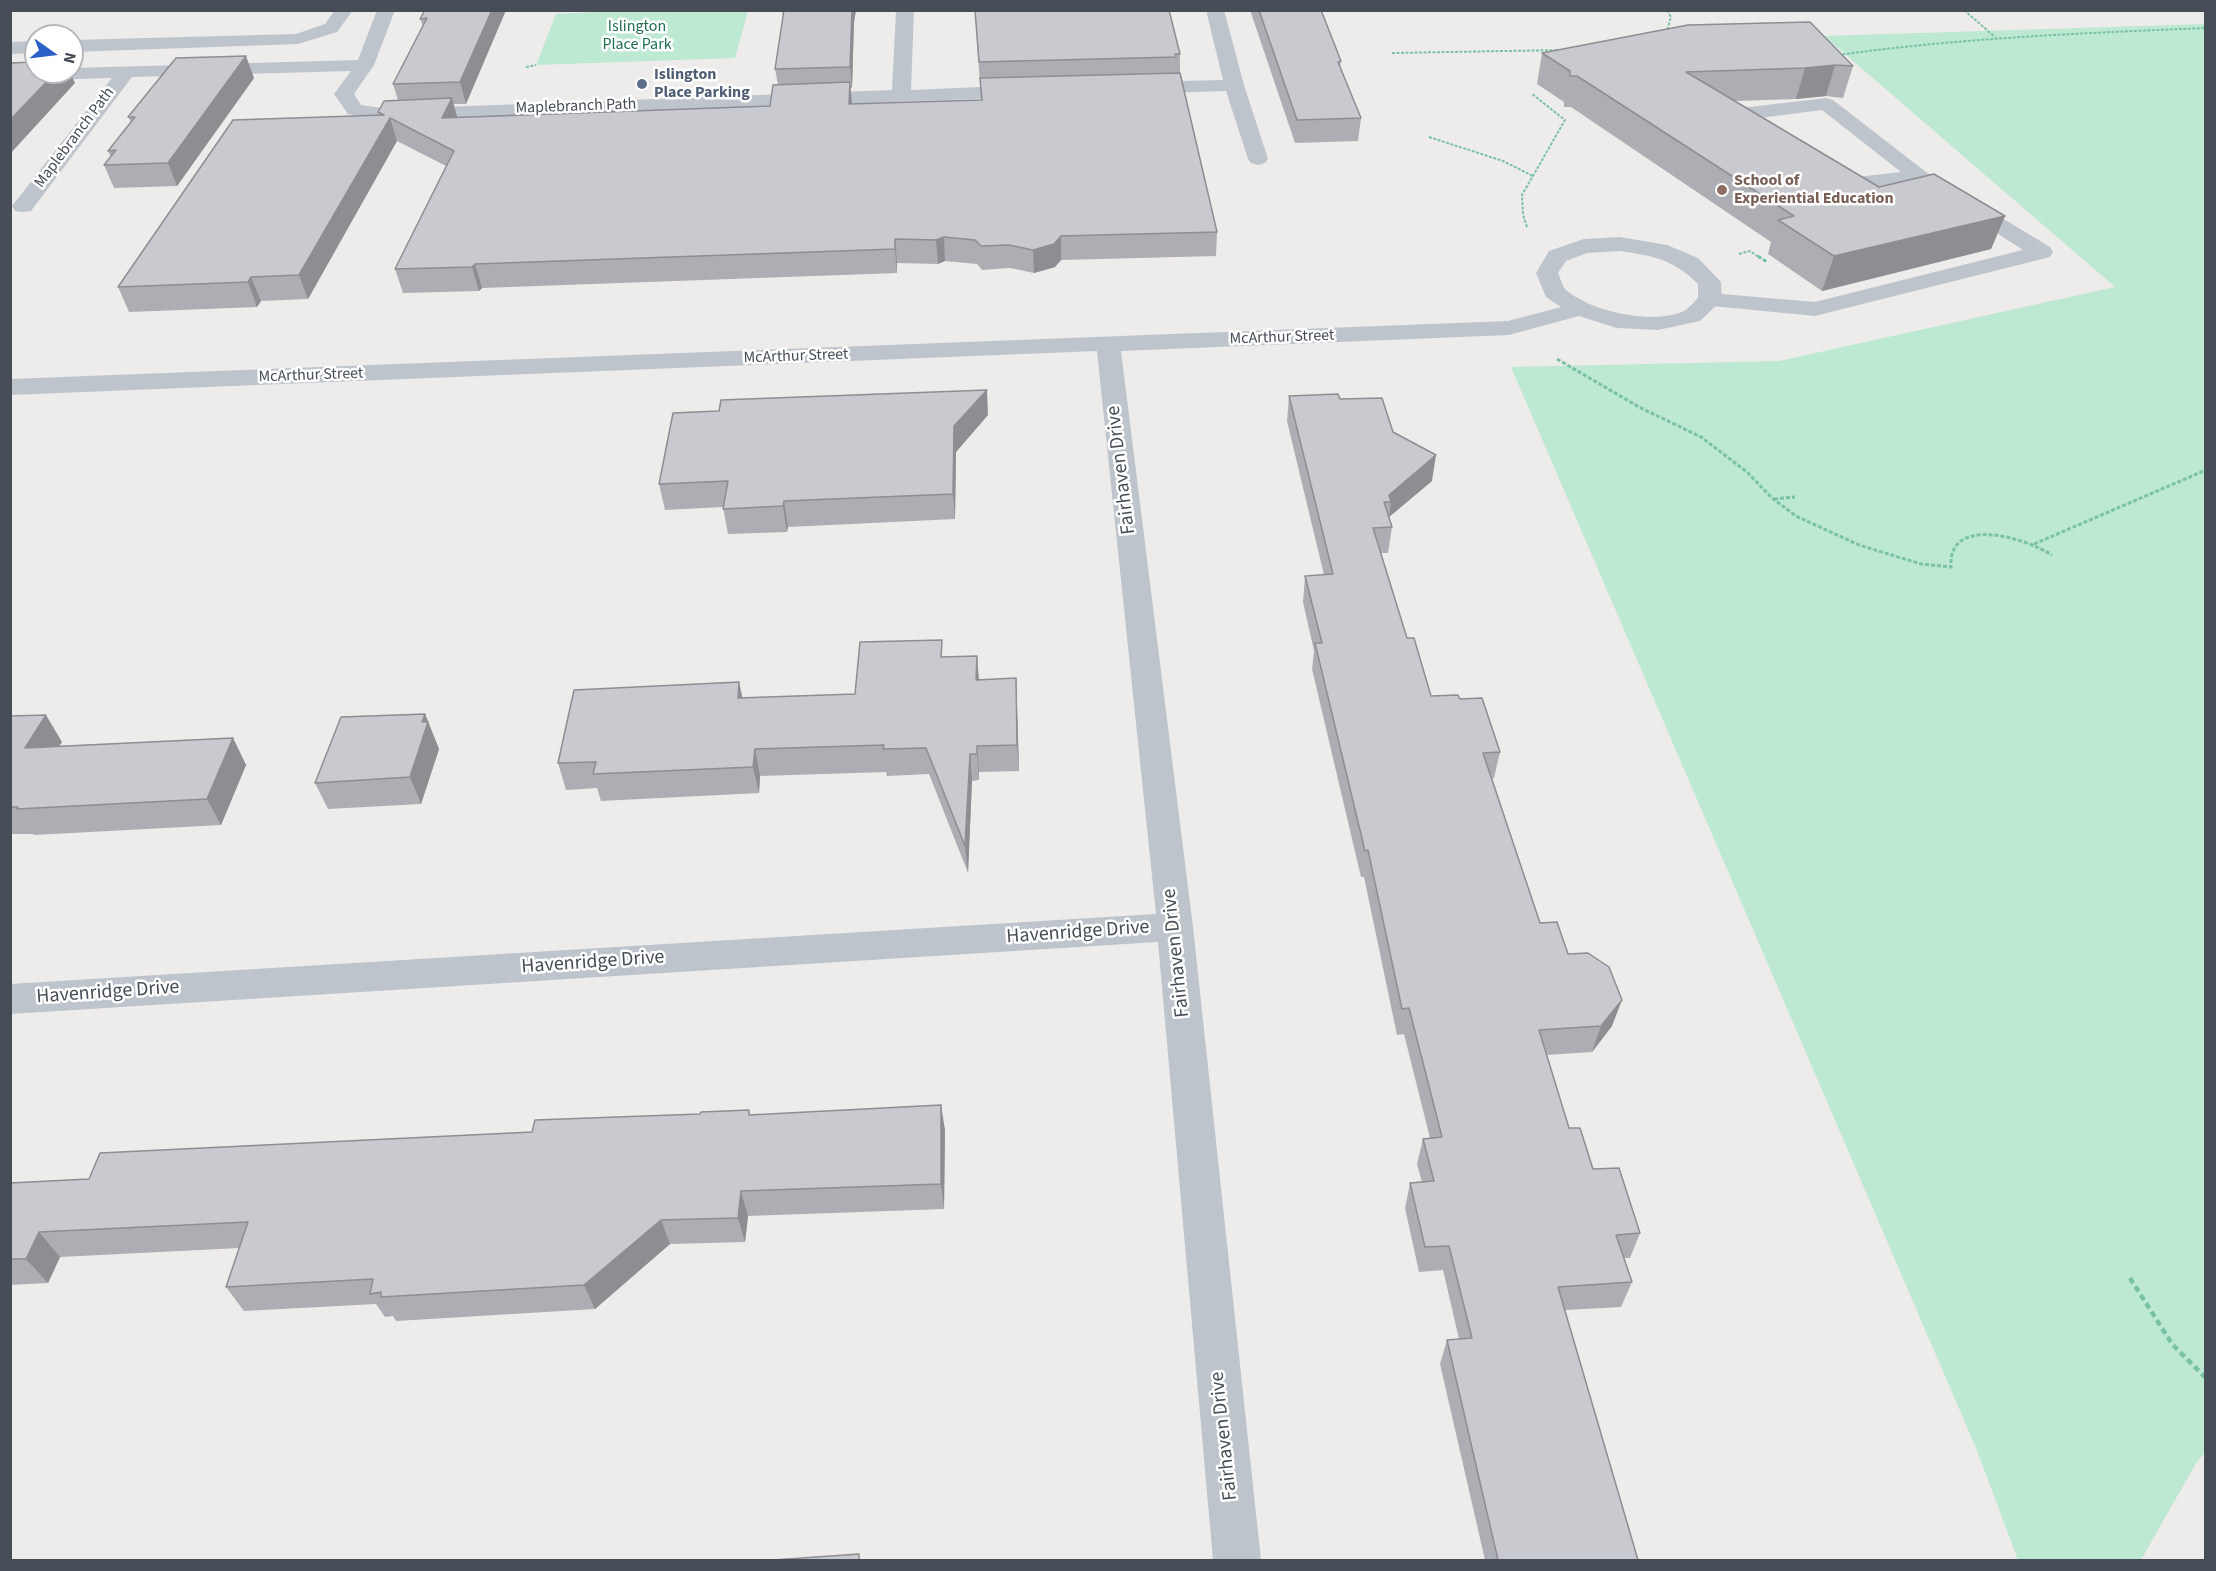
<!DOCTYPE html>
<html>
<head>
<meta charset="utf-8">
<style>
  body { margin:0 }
  #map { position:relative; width:2216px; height:1571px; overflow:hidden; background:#eeeceb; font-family:"Source Sans 3",sans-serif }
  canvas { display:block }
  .frame { position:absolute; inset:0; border:12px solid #464d56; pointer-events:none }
  .north { position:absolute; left:24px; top:24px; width:60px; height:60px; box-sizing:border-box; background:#fff; border:2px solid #b5b8bb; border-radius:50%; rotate:104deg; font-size:16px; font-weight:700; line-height:24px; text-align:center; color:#464d56 }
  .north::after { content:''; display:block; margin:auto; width:21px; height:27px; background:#2b60c8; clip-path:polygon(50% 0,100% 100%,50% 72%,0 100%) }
</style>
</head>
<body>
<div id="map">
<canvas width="2216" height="1571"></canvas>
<div class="frame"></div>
<div class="north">N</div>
</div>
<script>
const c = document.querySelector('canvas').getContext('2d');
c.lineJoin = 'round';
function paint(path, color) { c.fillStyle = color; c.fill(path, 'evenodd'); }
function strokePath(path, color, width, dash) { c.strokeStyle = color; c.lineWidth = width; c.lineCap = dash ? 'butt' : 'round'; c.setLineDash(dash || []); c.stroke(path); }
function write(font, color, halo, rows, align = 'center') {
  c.font = font + ' "Source Sans 3",sans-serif'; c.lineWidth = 5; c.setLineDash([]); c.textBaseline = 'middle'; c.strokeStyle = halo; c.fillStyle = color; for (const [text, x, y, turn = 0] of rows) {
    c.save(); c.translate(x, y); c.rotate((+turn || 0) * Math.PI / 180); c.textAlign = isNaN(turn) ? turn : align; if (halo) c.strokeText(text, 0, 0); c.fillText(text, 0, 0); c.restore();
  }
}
paint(new Path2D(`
  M 639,10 L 748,11 L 735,58 L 536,65 L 556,14 Z
  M 2205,24 L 2205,1452 L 2195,1465 L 2141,1560 L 2018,1560 L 1976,1448 L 1511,367 L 1779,361 L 2115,287 L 1824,36 Z`), '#bde8d2');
strokePath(new Path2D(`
  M 1964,10 L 1995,37
  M 1666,34 L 1671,17 L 1667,10
  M 1392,53 L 1562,50
  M 1838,55 C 1960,38 2083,33 2206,28
  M 526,67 L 536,65
  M 1429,137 L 1503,161 L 1533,176
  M 1527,227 L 1523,215 L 1522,195 L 1565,120 L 1532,94
  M 1739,254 L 1750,251 L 1760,258`), '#79c2a5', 2, [3, 1.5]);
strokePath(new Path2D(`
  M 1758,256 L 1767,262
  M 1557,359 L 1639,407 L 1701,437 L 1747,472 L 1772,498 L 1796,516 L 1859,545 L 1921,564 L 1951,567 C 1948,514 2026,538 2052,555
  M 1774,499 L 1795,497
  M 2034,544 L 2206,470`), '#79c2a5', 3, [4, 2]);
strokePath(new Path2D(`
  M 2130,1278 L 2172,1344 L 2206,1378`), '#79c2a5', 4.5, [6, 4]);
paint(new Path2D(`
  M 335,10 L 353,10 L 337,32 L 298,44 L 72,52 L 72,40 L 296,34 L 325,24 Z
  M 36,41 L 36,53 L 10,54 L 10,42 Z
  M 1826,98 L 1833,100 L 1926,172 L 2050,247 L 2053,252 L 2050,257 L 1815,316 L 1702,305 L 1698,300 L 1702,295 L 1710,293 L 1815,302 L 2023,250 C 2008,240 1923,184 1913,183 C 1883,181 1839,206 1818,175 L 1821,171 L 1828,169 L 1835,171 L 1848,178 L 1901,172 L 1822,110 L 1760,118 L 1779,133 L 1776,137 C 1762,141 1740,126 1731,114 L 1734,110 L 1741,108 Z`), '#bec4cc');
paint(new Path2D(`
  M 377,10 L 395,10 L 374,65 L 354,94 L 361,105 L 390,109 L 892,90 L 896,10 L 914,10 L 911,90 L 1026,85 L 1033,87 L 1036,91 L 1033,95 L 1026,97 L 390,121 L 348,114 L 334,94 L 351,71 L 132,77 L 31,211 L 23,212 L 15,211 L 12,206 L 112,78 L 10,81 L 10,69 L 36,69 L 36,72 L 72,72 L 72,68 L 358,60 Z
  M 1206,10 L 1224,10 L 1244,85 L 1268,159 L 1265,163 L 1258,165 L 1251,163 L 1248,159 L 1226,91 L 1137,94 L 1130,92 L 1127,88 L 1130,84 L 1137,82 L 1223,80 Z
  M 1620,237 L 1667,245 L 1698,258 L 1721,282 L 1722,300 L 1700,321 L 1658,330 L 1617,328 L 1579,316 L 1509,335 L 1121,351 L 1193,927 L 1261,1560 L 1213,1560 L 1158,942 L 10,1014 L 10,984 L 1156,914 L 1097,351 L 10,395 L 10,379 L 1508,321 L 1561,307 L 1546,297 L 1536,273 L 1549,251 L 1584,239 ZM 1620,251 C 1653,256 1673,259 1698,284 L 1698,298 C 1694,302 1689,308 1684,311 C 1653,325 1592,312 1566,290 C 1562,286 1561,279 1558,273 L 1566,261 L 1587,253 Z`), '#bec4cc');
paint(new Path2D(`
  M 506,10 L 466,104 L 453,104 L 457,117 L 770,106 L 778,85 L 775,69 L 783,16 L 782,10 L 856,10 L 854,22 L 852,88 L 850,88 L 852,104 L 981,100 L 975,10 L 1180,54 L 1180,73 L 1217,232 L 1216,256 L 1061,260 L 1055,267 L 1034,273 L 1010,268 L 982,270 L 977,264 L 945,261 L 938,264 L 897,263 L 897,273 L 482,288 L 479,291 L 403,293 L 395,269 L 446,166 L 397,141 L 308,299 L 261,301 L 257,307 L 129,312 L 118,287 L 379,115 L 378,112 L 398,100 L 393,84 L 423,26 L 420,19 Z
  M 1250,10 L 1321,10 L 1341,61 L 1340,68 L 1361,118 L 1358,141 L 1295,143 Z
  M 1688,25 L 1853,66 L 1843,98 L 1826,96 L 1796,99 L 1735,101 L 1879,187 L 2005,216 L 1991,249 L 1822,291 L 1768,254 L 1771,242 L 1571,107 L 1564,107 L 1564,102 L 1537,84 L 1542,53 Z
  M 254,78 L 177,186 L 114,188 L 104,165 L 111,157 L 108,151 L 131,122 L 128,117 Z
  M 1289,396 L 1340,399 L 1393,432 L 1432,481 L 1389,517 L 1392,527 L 1388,553 L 1381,553 L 1407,638 L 1431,696 L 1460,699 L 1500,752 L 1494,778 L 1492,778 L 1540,923 L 1568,954 L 1612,1026 L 1592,1052 L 1546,1055 L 1569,1128 L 1593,1169 L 1640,1233 L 1630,1258 L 1624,1258 L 1632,1282 L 1621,1307 L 1565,1310 L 1638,1560 L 1485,1560 L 1440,1364 L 1447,1340 L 1459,1339 L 1443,1270 L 1419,1272 L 1405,1208 L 1410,1183 L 1422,1182 L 1417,1164 L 1423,1139 L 1430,1138 L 1404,1034 L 1397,1035 L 1364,877 L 1361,877 L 1312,669 L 1314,651 L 1303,602 L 1305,576 L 1324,575 L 1287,421 Z
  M 988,415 L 956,452 L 955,519 L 788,527 L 787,532 L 728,534 L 723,507 L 665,510 L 659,484 Z
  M 977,656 L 979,680 L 1016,678 L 1019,771 L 979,772 L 979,780 L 972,781 L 968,873 L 929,774 L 887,776 L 886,772 L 760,776 L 759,793 L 601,801 L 597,788 L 566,790 L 558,763 L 743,698 L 855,694 L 943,657 Z
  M 425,714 L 439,749 L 421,804 L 328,809 L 315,783 Z
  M 10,716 L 62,742 L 59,746 L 233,738 L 246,765 L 221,825 L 34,835 L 33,834 L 10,834 Z
  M 750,1114 L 945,1130 L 944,1209 L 748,1216 L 745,1242 L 670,1244 L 595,1309 L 396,1321 L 393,1316 L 385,1317 L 376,1304 L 244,1311 L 226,1287 L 239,1248 L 60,1257 L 48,1283 L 10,1285 L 10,1183 L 89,1179 L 532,1132 Z`), '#adaeb3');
paint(new Path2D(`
  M 492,10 L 506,10 L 466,104 L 460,82 Z
  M 852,10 L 856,10 L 854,22 L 852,88 L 850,67 Z
  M 246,56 L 254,78 L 177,186 L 168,163 Z
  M 1835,65 L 1826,96 L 1796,99 L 1805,68 Z
  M 56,72 L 70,72 L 75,83 L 10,154 L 10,120 Z
  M 850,82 L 852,104 L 849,104 Z
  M 452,98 L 458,120 L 442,118 Z
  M 390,118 L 397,141 L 308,299 L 299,275 Z
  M 2005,216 L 1991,249 L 1822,291 L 1834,256 Z
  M 1061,236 L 1061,260 L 1055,267 L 1034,273 L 1033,250 Z
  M 944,237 L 945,261 L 938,264 L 936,240 Z
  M 895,239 L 897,263 L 897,273 L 895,249 Z
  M 475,264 L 482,288 L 479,291 L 472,267 Z
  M 251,277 L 261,301 L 257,307 L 248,282 Z
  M 987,390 L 988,415 L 956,452 L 955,519 L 953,494 L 954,426 Z
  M 1436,455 L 1432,481 L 1389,517 L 1391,502 L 1389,495 Z
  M 784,501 L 788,527 L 787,532 L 783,506 Z
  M 977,656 L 979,683 L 976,680 Z
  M 1016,678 L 1017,705 L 1019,771 L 1017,745 Z
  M 739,682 L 745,709 L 738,698 Z
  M 425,714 L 439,749 L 421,804 L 410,777 Z
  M 46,715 L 62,742 L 42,774 L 25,748 Z
  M 233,738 L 246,765 L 221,825 L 207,799 Z
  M 977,746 L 979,772 L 979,780 L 977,754 Z
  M 755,749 L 760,776 L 759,793 L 753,767 Z
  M 970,754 L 972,781 L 968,873 L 965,846 Z
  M 1622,1000 L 1612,1026 L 1592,1052 L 1601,1026 Z
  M 941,1105 L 945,1130 L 944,1209 L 941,1184 Z
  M 741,1191 L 748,1216 L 745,1242 L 738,1218 Z
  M 661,1220 L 670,1244 L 595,1309 L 584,1285 Z
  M 39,1232 L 60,1257 L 48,1283 L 26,1259 Z`), '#8d8d92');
const building = new Path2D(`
  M 425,10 L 492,10 L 460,82 L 393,84 L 427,18 L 420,19 Z
  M 784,10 L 852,10 L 850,67 L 775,69 Z
  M 975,10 L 1169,10 L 1180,54 L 1175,54 L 1176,57 L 979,62 Z
  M 1259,10 L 1321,10 L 1341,61 L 1338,62 L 1361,118 L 1297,120 Z
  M 1810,22 L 1853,66 L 1835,65 L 1805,68 L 1686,72 L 1879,187 L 1934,174 L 2005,216 L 1834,256 L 1778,220 L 1794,216 L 1577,76 L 1570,76 L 1570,71 L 1542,53 L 1688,25 Z
  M 246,56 L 168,163 L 104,165 L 116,150 L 108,151 L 135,117 L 128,117 L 176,58 Z
  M 36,62 L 36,72 L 56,72 L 10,120 L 10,63 Z
  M 1180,73 L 1217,232 L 1061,236 L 1054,244 L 1033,250 L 1009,245 L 981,246 L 975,240 L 944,237 L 936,240 L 895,239 L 895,249 L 475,264 L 472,267 L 395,269 L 454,151 L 390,118 L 299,275 L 251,277 L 248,282 L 118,287 L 233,120 L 384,115 L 378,112 L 384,101 L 452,98 L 442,118 L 770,106 L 773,85 L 850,82 L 849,104 L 982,100 L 980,78 Z
  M 987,390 L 954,426 L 953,494 L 784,501 L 783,506 L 723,509 L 728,481 L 659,484 L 673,413 L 719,411 L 721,400 Z
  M 1338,394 L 1340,399 L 1382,398 L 1393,432 L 1436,455 L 1389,495 L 1391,502 L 1384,502 L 1392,527 L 1373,528 L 1407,638 L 1414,638 L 1431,696 L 1458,695 L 1460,699 L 1482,698 L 1500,752 L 1483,753 L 1540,923 L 1557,922 L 1568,954 L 1588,953 L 1609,967 L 1622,1000 L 1601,1026 L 1539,1030 L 1569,1128 L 1580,1128 L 1593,1169 L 1619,1168 L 1640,1233 L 1616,1235 L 1632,1282 L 1558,1287 L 1638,1560 L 1498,1560 L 1447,1340 L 1472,1338 L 1449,1246 L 1425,1247 L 1410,1183 L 1434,1181 L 1423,1139 L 1442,1137 L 1409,1008 L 1402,1009 L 1368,850 L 1365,851 L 1315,643 L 1322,643 L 1305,576 L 1333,574 L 1289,396 Z
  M 942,640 L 941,657 L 977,656 L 976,680 L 1016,678 L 1017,745 L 977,746 L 977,754 L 970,754 L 965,846 L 926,748 L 883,749 L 884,745 L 755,749 L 753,767 L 593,774 L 596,762 L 558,763 L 574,690 L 739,682 L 738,698 L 855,694 L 860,642 Z
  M 425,714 L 422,722 L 428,722 L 410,777 L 315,783 L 341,717 Z
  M 46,715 L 25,748 L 233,738 L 207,799 L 17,809 L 18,807 L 10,807 L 10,716 Z
  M 941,1105 L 941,1184 L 741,1191 L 738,1218 L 661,1220 L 584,1285 L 381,1297 L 381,1292 L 370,1294 L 373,1279 L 226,1287 L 248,1222 L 39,1232 L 26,1259 L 10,1259 L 10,1183 L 89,1179 L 100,1153 L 532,1132 L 535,1120 L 700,1114 L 701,1112 L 749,1110 L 749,1115 Z
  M 859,1554 L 859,1560 L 773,1560 Z`);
paint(building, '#c9cad0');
strokePath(building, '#8d8d92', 1.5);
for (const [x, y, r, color] of [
  [642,84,6,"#5c6f8a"],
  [1722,190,6,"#8d6e63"]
]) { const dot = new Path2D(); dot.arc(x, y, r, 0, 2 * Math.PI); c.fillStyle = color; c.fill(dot); strokePath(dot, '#fff', 2); }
write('16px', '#1f6f4f', '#fff', [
  ["Islington",637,27],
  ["Place Park",637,45]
]);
write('bold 16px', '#4e5e75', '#fff', [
  ["Islington",654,75],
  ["Place Parking",654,93]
], 'left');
write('16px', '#464d56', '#fff', [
  ["Maplebranch Path",576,107,-2],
  ["Maplebranch Path",75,138,-53],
  ["McArthur Street",1282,338,-2],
  ["McArthur Street",796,357,-2],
  ["McArthur Street",311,376,-2]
]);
write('bold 16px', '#785e54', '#fff', [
  ["School of",1734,181],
  ["Experiential Education",1734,199]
], 'left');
write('20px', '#464d56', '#fff', [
  ["Fairhaven Drive",1122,470,-97],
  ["Havenridge Drive",1078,933,-4],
  ["Fairhaven Drive",1177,953,-96],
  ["Havenridge Drive",593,963,-4],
  ["Havenridge Drive",108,993,-4],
  ["Fairhaven Drive",1225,1436,-96]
]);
</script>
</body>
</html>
